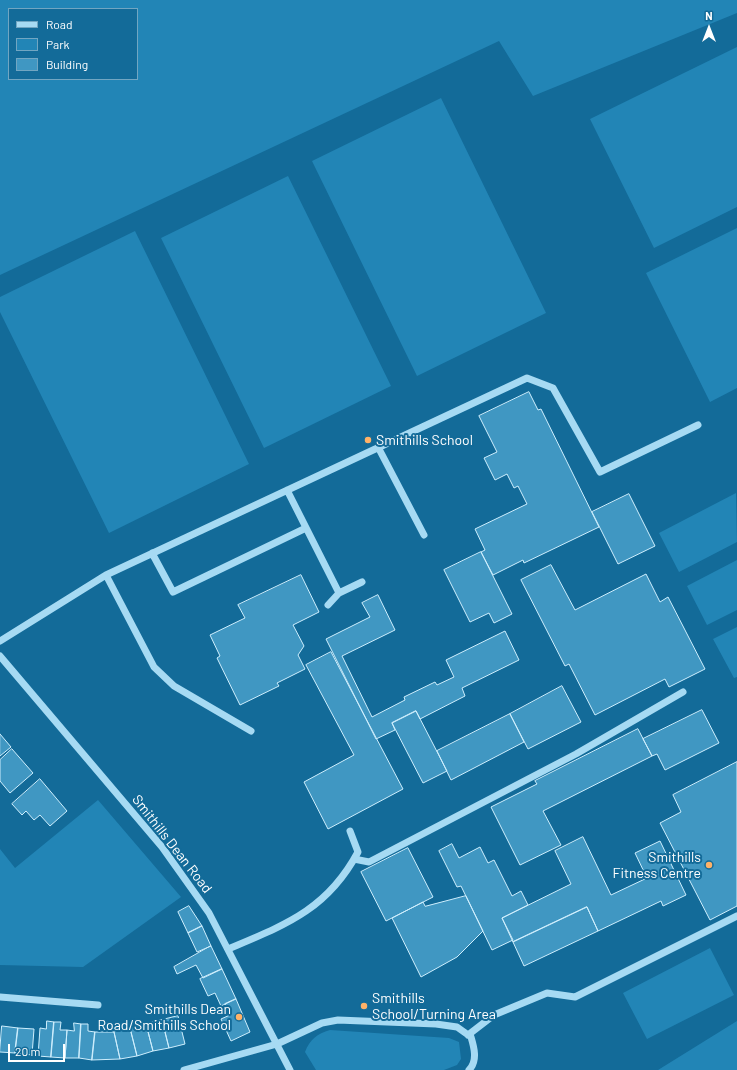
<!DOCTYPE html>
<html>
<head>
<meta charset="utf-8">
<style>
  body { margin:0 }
  #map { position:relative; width:737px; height:1070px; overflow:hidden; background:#136b99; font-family:Barlow,sans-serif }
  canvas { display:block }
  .legend { position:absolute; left:8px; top:8px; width:130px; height:72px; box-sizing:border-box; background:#136b99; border:1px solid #71a6c2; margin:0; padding:5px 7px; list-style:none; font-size:12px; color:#fff }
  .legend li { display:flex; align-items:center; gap:8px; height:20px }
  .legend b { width:20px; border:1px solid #71a6c2 }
  .north { position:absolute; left:689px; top:8px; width:40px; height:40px; -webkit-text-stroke:3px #136b99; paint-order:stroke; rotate:0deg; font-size:11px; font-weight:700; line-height:16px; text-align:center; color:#fff }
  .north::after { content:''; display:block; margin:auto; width:14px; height:18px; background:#fff; clip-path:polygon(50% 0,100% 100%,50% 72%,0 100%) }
  .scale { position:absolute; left:8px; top:1044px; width:57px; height:18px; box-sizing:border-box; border:2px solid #fff; border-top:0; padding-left:5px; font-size:12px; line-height:14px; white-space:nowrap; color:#fff; -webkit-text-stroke:3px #136b99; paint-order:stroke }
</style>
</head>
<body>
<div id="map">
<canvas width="737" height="1070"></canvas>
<ul class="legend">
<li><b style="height:5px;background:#a6daf3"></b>Road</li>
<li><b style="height:11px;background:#2285b6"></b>Park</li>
<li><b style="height:11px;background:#4097c2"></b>Building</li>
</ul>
<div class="north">N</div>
<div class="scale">20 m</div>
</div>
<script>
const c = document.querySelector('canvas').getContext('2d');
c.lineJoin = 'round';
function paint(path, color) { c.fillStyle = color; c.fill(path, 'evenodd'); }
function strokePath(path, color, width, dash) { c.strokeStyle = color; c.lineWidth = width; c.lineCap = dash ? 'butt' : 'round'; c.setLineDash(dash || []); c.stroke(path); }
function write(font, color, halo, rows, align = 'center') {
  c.font = font + ' Barlow,sans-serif'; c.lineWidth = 4; c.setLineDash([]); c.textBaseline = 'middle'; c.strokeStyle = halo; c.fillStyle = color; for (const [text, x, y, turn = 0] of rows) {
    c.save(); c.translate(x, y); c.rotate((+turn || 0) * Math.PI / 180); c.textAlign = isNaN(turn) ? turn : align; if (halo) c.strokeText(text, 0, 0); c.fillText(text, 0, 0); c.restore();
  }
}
paint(new Path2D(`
  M 0,0 L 737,0 L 737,13 L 533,96 L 499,41 L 0,275 ZM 9,9 L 137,9 L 137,79 L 9,79 Z
  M 737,47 L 737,207 L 654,248 L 590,119 Z
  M 441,98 L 546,313 L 417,376 L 312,161 Z
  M 288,176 L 391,386 L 264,448 L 161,238 Z
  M 737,228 L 737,388 L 710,402 L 646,273 Z
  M 135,231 L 249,464 L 109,533 L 0,312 L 0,297 Z
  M 736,493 L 737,542 L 679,572 L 659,533 Z
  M 737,560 L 737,610 L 707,625 L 687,586 Z
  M 737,627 L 737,677 L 734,678 L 713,639 Z
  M 98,800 L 181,897 L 83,967 L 0,965 L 0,849 L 15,868 Z
  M 710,948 L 734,995 L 647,1039 L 623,993 Z
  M 737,1021 L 737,1070 L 658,1070 Z
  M 330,1030 L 449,1038 L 459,1042 L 461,1059 L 457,1065 L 444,1070 L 316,1070 L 305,1052 C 310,1039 317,1034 330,1030 Z`), '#2285b6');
const building = new Path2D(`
  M 529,392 L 538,410 L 541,409 L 599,527 L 524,563 L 523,560 L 493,575 L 481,552 L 485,550 L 475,529 L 527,504 L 518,486 L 514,488 L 507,474 L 495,480 L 484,458 L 497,452 L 479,416 Z
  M 629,494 L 655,546 L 618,564 L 592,512 Z
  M 481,552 L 512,614 L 494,623 L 489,613 L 470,622 L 444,570 Z
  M 551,565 L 575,610 L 646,574 L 660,602 L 668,597 L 705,669 L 669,687 L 665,679 L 595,715 L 569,664 L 565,666 L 521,580 Z
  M 301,575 L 319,612 L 293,625 L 304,646 L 298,655 L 305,669 L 277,683 L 279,686 L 240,705 L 217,658 L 220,656 L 210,635 L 245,618 L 238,605 Z
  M 378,595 L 395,630 L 342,656 L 372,717 L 405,700 L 404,697 L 435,682 L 437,685 L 454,677 L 446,660 L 505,631 L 519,660 L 462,688 L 465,696 L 420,719 L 416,711 L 392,723 L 395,730 L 376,739 L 326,639 L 370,617 L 362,603 Z
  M 331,652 L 403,789 L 328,829 L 304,782 L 354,755 L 306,665 Z
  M 562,686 L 581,722 L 528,749 L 510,714 Z
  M 702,710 L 719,743 L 665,770 L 657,754 L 652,756 L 643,739 Z
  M 416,711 L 447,771 L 423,783 L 392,723 Z
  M 510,714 L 524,742 L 451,780 L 437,751 Z
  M 638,729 L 652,756 L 543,811 L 561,845 L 520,865 L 491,807 L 537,784 L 535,781 Z
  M 0,734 L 11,747 L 0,756 Z
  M 12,749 L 33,773 L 10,793 L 0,781 L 0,760 Z
  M 737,762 L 737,906 L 710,920 L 660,823 L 681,812 L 673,795 Z
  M 40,779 L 67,811 L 50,826 L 40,815 L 34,820 L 26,811 L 22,815 L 12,804 Z
  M 583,837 L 611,895 L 647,878 L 635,853 L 660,841 L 686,895 L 663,906 L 661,901 L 598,931 L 587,907 L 513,942 L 502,918 L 571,884 L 555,851 Z
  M 452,844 L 459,858 L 480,847 L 488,863 L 494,860 L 512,896 L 521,891 L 528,905 L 502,918 L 513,940 L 492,950 L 461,886 L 457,887 L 439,851 Z
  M 408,848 L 433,897 L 386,921 L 361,872 Z
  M 466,896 L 483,931 L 457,957 L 421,977 L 392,918 L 423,902 L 425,906 Z
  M 189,906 L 202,926 L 188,933 L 178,912 Z
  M 587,907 L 598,931 L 524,966 L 513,942 Z
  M 202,926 L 211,946 L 197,952 L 188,933 Z
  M 211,946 L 222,969 L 203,978 L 196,965 L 177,974 L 174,967 Z
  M 222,969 L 236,999 L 221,1006 L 215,993 L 208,996 L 200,979 Z
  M 236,999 L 250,1032 L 231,1041 L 221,1019 L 230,1015 L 225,1004 Z
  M 178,1016 L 185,1044 L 169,1048 L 162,1020 Z
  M 162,1020 L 169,1048 L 153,1051 L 146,1024 Z
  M 47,1021 L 54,1022 L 51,1057 L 38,1056 L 40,1028 L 46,1029 Z
  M 54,1022 L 61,1022 L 60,1030 L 67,1030 L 65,1058 L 51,1057 Z
  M 74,1023 L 81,1024 L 79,1058 L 65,1058 L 67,1030 L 74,1031 Z
  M 81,1024 L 88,1024 L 88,1031 L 95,1032 L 92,1060 L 79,1058 Z
  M 146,1024 L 153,1051 L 137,1056 L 130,1028 Z
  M 2,1026 L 18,1028 L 15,1053 L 0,1052 Z
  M 18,1028 L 34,1029 L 32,1055 L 15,1053 Z
  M 130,1028 L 137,1056 L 120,1059 L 114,1032 Z
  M 95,1032 L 114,1032 L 120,1059 L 92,1060 Z`);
paint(building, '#4097c2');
strokePath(building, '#ceeefd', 1);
strokePath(new Path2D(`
  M 378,447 L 424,535
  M 287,490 L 339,593 L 328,605
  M 152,553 L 173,592 L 306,528
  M 106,575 L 154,667 L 174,686 L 251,731
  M 339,593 L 362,582
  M 0,641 L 106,575 L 527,378 L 553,388 L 600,472 L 698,425
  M 0,656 L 162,847 L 209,913 L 290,1070
  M 354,859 L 369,862 L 576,754 L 683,692
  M 228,949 C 285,925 327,910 358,852 L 350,831
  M 0,997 L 98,1005
  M 468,1035 L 494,1015 L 547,993 L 575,997 L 737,916
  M 184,1070 L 277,1044 L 322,1023 L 338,1020 L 436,1024 L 457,1027 L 471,1037 C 474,1047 478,1061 469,1070`), '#a6daf3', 7);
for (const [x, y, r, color] of [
  [368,440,4,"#ffb268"],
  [709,865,4,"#ffb268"],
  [364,1006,4,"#ffb268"],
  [239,1017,4,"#ffb268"]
]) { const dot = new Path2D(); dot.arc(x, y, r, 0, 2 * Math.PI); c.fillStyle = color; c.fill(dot); strokePath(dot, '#136b99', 1.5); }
write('14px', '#fff', '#136b99', [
  ["Smithills School",376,440],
  ["Smithills",701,857,"right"],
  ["Fitness Centre",701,873,"right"],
  ["Smithills",372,998],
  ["School/Turning Area",372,1014],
  ["Smithills Dean",231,1009,"right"],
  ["Road/Smithills School",231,1025,"right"]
], 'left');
write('14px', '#fff', '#136b99', [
  ["Smithills Dean Road",172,844,52]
]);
</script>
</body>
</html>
